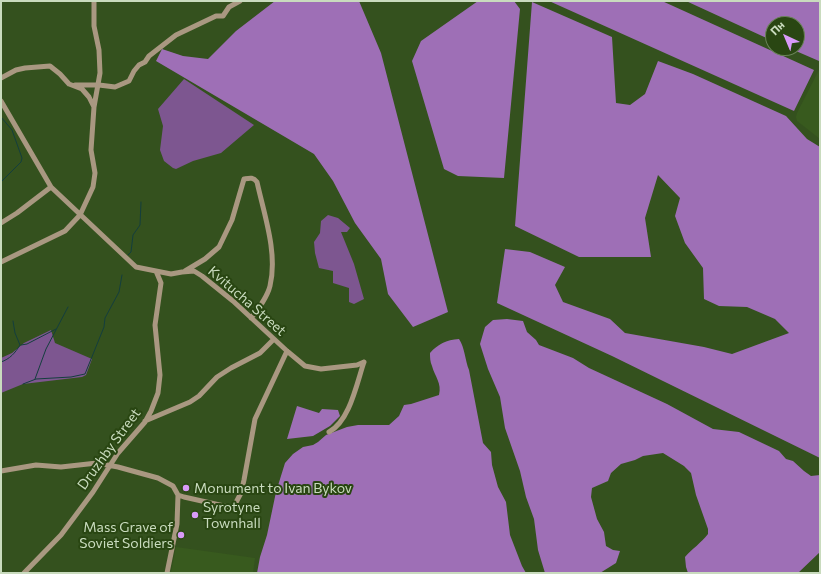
<!DOCTYPE html>
<html>
<head>
<meta charset="utf-8">
<style>
  body { margin:0 }
  #map { position:relative; width:821px; height:574px; overflow:hidden; background:#34511e; font-family:Commissioner,sans-serif }
  canvas { display:block }
  .frame { position:absolute; inset:0; border:2px solid #c9dbbe; pointer-events:none }
  .north { position:absolute; left:765px; top:16px; width:40px; height:40px; box-sizing:border-box; background:#294612; border:1px solid #698257; border-radius:50%; rotate:316deg; font-size:11px; font-weight:700; line-height:16px; text-align:center; color:#c9dbbe }
  .north::after { content:''; display:block; margin:auto; width:14px; height:18px; background:#d89af8; clip-path:polygon(50% 0,100% 100%,50% 72%,0 100%) }
</style>
</head>
<body>
<div id="map">
<canvas width="821" height="574"></canvas>
<div class="frame"></div>
<div class="north">Пн</div>
</div>
<script>
const c = document.querySelector('canvas').getContext('2d');
c.lineJoin = 'round';
function paint(path, color) { c.fillStyle = color; c.fill(path, 'evenodd'); }
function strokePath(path, color, width, dash) { c.strokeStyle = color; c.lineWidth = width; c.lineCap = dash ? 'butt' : 'round'; c.setLineDash(dash || []); c.stroke(path); }
function write(font, color, halo, rows, align = 'center') {
  c.font = font + ' Commissioner,sans-serif'; c.lineWidth = 4; c.setLineDash([]); c.textBaseline = 'middle'; c.strokeStyle = halo; c.fillStyle = color; for (const [text, x, y, turn = 0] of rows) {
    c.save(); c.translate(x, y); c.rotate((+turn || 0) * Math.PI / 180); c.textAlign = isNaN(turn) ? turn : align; if (halo) c.strokeText(text, 0, 0); c.fillText(text, 0, 0); c.restore();
  }
}
paint(new Path2D(`
  M 820,68 L 820,139 L 797,121 L 796,117 L 797,113 Z
  M 176,547 L 255,558 L 253,573 L 171,573 Z`), '#385a1e');
paint(new Path2D(`
  M 184,79 L 254,125 L 221,153 L 193,161 L 176,169 L 173,168 L 164,161 L 160,150 L 163,126 L 158,109 Z
  M 328,215 L 338,218 L 350,228 L 347,232 L 341,232 L 354,264 L 364,299 L 354,304 L 349,302 L 349,288 L 333,283 L 333,271 L 319,268 L 315,253 L 314,242 L 320,233 L 321,221 Z
  M 51,330 L 55,343 L 92,359 L 86,375 L 82,377 L 23,384 L 1,393 L 1,358 L 12,353 L 24,343 Z`), '#7d5690');
paint(new Path2D(`
  M 275,1 L 359,1 L 381,53 L 448,312 L 413,327 L 388,294 L 381,259 L 355,223 L 333,181 L 314,154 L 156,61 L 162,49 L 183,56 L 208,59 L 236,31 Z
  M 478,1 L 514,1 L 520,9 L 504,178 L 458,176 L 444,169 L 412,61 L 421,41 Z
  M 549,1 L 662,1 L 814,70 L 794,111 Z
  M 686,1 L 820,1 L 820,60 L 819,61 L 789,48 L 797,48 L 797,24 L 773,24 L 773,41 Z
  M 532,2 L 612,37 L 616,103 L 630,105 L 645,94 L 658,61 L 693,74 L 786,116 L 807,139 L 820,147 L 820,458 L 612,356 L 497,303 L 505,249 L 530,252 L 565,267 L 555,285 L 563,302 L 610,319 L 625,333 L 704,347 L 732,354 L 789,333 L 775,319 L 747,307 L 719,306 L 704,299 L 703,268 L 685,243 L 675,216 L 680,198 L 658,175 L 645,218 L 651,257 L 579,257 L 515,226 Z
  M 507,319 L 523,321 L 527,332 L 536,340 L 539,345 L 573,358 L 589,368 L 667,404 L 713,429 L 739,432 L 779,451 L 786,459 L 793,461 L 804,471 L 811,476 L 820,475 L 820,552 L 798,573 L 688,573 L 686,567 L 685,557 C 692,549 701,543 708,534 L 708,529 L 696,495 L 691,473 L 684,466 L 663,453 L 643,456 L 635,460 L 621,464 L 611,473 L 608,481 L 592,488 L 591,497 L 597,519 L 604,532 L 606,546 L 613,550 L 620,551 L 616,563 L 600,573 L 545,573 L 538,550 L 534,519 L 526,497 L 520,471 L 505,428 L 500,397 L 488,369 L 480,344 L 485,327 L 493,320 Z
  M 459,339 C 465,348 465,360 469,370 L 483,443 L 491,452 L 492,465 L 498,487 L 506,502 L 510,535 L 522,566 L 526,573 L 257,573 L 260,557 L 267,535 L 276,492 L 285,463 L 293,454 L 303,447 L 313,445 L 318,442 L 326,435 L 347,427 L 358,425 L 389,425 L 399,416 L 404,405 L 411,404 L 439,395 C 442,383 435,377 432,366 C 430,362 430,357 430,353 C 438,344 446,340 459,339 Z
  M 297,406 L 319,413 L 322,409 L 338,410 L 340,416 L 330,426 L 313,436 L 287,439 Z`), '#9e6fb6');
strokePath(new Path2D(`
  M 1,117 L 12,130 L 22,158 L 21,162 L 1,182
  M 128,255 L 131,252 L 133,235 L 140,225 L 141,202
  M 21,345 L 27,344 L 56,329
  M 1,362 C 10,359 15,353 20,345 L 15,333 L 13,321
  M 35,379 L 46,349 L 68,307
  M 23,384 L 36,379 L 71,377 L 85,374 L 104,327 L 105,318 L 119,292 L 122,275`), '#143e3e', 1);
strokePath(new Path2D(`
  M 94,1 L 94,26 L 99,50 L 100,73 L 94,107
  M 1,78 L 16,70 L 25,68 L 50,66 L 60,74 L 69,84 L 82,89 L 89,97 L 94,107 L 91,150 L 95,173 L 93,187 L 80,215 L 65,231 L 1,262
  M 75,85 L 99,85 L 115,87 L 129,81 L 134,71 L 139,65 L 145,62 L 149,56 L 176,35 L 216,16 L 223,16 L 229,7 L 240,1
  M 1,101 L 51,187 L 136,267 L 171,274 L 182,272 L 194,271 L 202,276 L 233,301 L 287,351 L 305,366 L 321,369 L 357,365 L 364,362
  M 1,223 L 17,213 L 51,187
  M 185,271 L 205,259 L 219,247 L 232,220 L 244,179 C 250,178 253,177 257,182 C 264,214 278,253 270,286 C 267,298 258,309 251,318
  M 145,421 L 190,402 L 199,396 L 217,377 L 231,368 L 260,353 L 274,339
  M 329,432 C 350,421 357,382 364,362
  M 1,471 L 36,465 L 61,467 L 97,463 L 118,467 L 158,478 L 173,486 L 178,495 L 184,497 L 233,508 L 241,493 L 244,480 L 255,419 L 287,351
  M 24,573 L 61,535 L 93,492 L 118,453 L 145,422 L 151,411 L 158,393 L 160,375 L 155,325 L 161,283 L 156,271
  M 167,573 L 177,524 L 178,495`), '#a99881', 5);
for (const [x, y, r, color] of [
  [186,488,4,"#d89af8"],
  [195,515,4,"#d89af8"],
  [181,535,4,"#d89af8"]
]) { const dot = new Path2D(); dot.arc(x, y, r, 0, 2 * Math.PI); c.fillStyle = color; c.fill(dot); strokePath(dot, '#294612', 1.5); }
write('14px', '#c9dbbe', '#294612', [
  ["Kvitucha Street",247,301,41],
  ["Druzhby Street",109,449,-54]
]);
write('14px', '#c9dbbe', '#294612', [
  ["Monument to Ivan Bykov",194,488],
  ["Syrotyne",203,507],
  ["Townhall",203,523],
  ["Mass Grave of",173,527,"right"],
  ["Soviet Soldiers",173,543,"right"]
], 'left');
</script>
</body>
</html>
